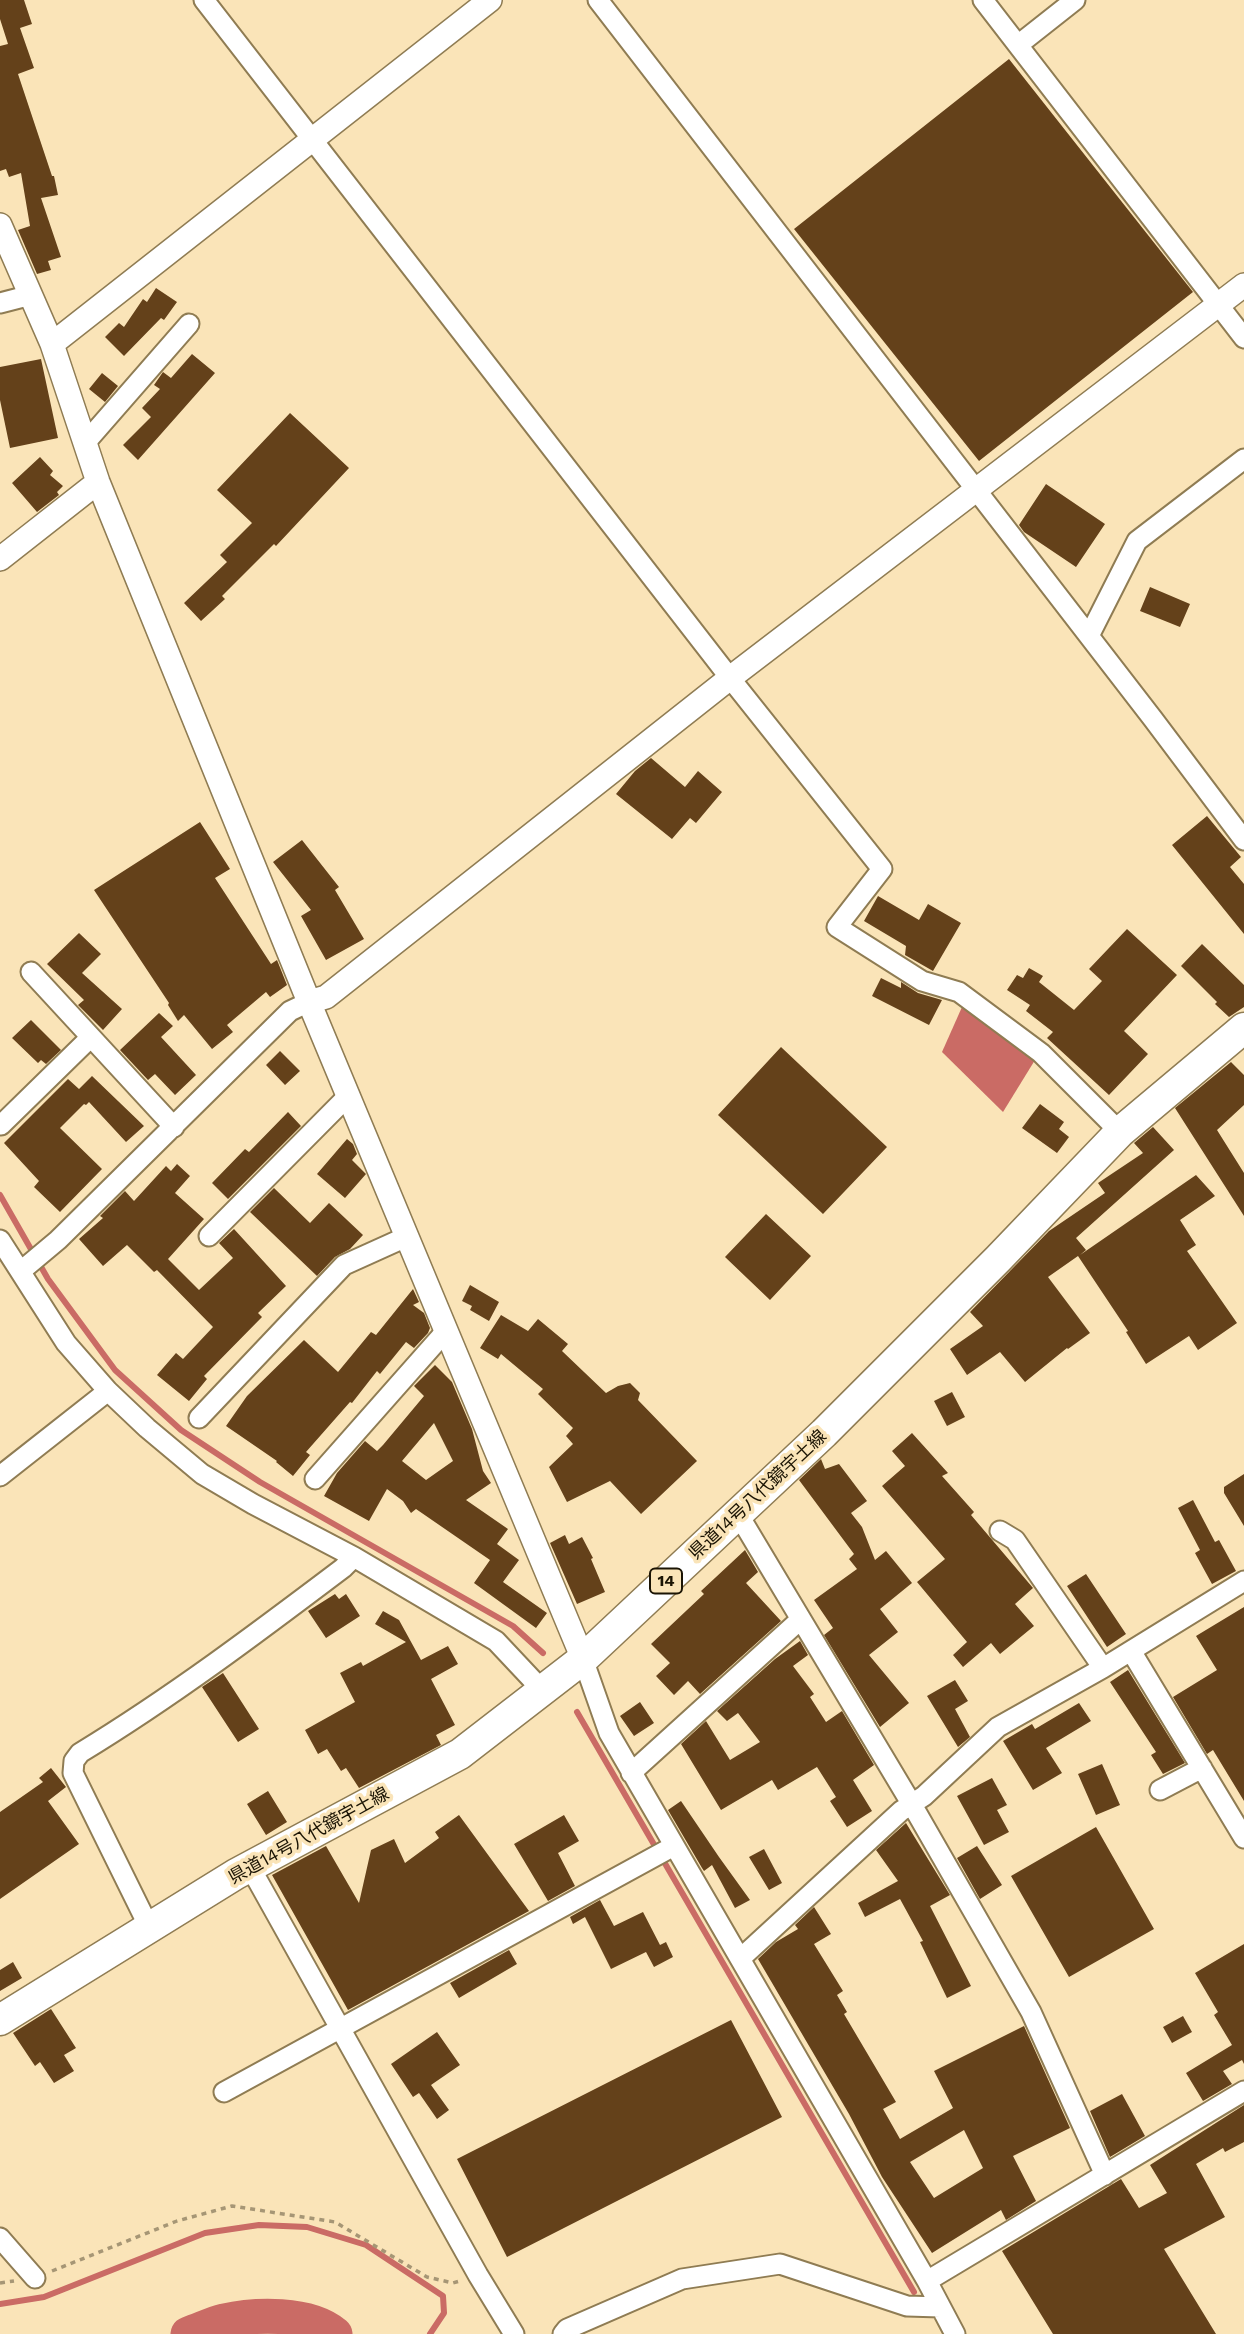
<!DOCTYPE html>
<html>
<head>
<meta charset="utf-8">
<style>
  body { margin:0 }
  canvas { display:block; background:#fae4b8 }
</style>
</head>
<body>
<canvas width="1244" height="2334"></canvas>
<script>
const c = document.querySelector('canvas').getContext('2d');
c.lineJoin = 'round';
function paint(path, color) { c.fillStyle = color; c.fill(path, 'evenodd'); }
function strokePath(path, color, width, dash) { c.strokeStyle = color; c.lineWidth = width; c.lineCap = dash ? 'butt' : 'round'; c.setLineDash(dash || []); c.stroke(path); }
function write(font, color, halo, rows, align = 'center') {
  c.font = font + ' "Work Sans","Noto Sans JP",sans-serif'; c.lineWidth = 7; c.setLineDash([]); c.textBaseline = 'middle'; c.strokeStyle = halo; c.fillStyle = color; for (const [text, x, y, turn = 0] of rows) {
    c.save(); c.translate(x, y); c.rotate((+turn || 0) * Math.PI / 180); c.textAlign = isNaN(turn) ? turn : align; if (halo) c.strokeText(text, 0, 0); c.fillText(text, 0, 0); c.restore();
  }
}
paint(new Path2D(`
  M 962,1007 L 1035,1060 L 1003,1112 L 942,1052 Z`), '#ca6b65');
strokePath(new Path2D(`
  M 0,1195 L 48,1279 L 115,1370 L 181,1430 L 260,1482 L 513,1626 L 543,1653
  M 577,1712 L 914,2292
  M 0,2304 L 44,2297 L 205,2233 L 259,2225 L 307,2227 L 366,2245 L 443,2296 L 444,2313 L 430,2334`), '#ca6b65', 6);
strokePath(new Path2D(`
  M 188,2334 C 200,2330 212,2324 224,2321 C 255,2314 309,2312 335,2334`), '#ca6b65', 35);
paint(new Path2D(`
  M 0,0 L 24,0 L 32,24 L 20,28 L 34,68 L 18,74 L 52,176 L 54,176 L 58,195 L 41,198 L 61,257 L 48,261 L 51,270 L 37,274 L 18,230 L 30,226 L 21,173 L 9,177 L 6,169 L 0,171 L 0,46 L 8,44 L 0,19 Z
  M 1009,59 L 1193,292 L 979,461 L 794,229 Z
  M 156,288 L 177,302 L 164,320 L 161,318 L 124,356 L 105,337 L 119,323 L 124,327 L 143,299 L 147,302 Z
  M 192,354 L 215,373 L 138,460 L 123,445 L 151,417 L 142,408 L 160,389 L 154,385 L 163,372 L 171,378 Z
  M 41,359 L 58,438 L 10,448 L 0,400 L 0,367 Z
  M 102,373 L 118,386 L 105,402 L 89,389 Z
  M 290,413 L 349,468 L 276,546 L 274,544 L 222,596 L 225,599 L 201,621 L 184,603 L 227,562 L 220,555 L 252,523 L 217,490 Z
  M 40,457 L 53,471 L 50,475 L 63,486 L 57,492 L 59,495 L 37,512 L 12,483 Z
  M 1046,484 L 1105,524 L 1076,567 L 1024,532 L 1019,525 Z
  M 1150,587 L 1190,604 L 1180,627 L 1140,611 Z
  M 651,758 L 685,787 L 698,771 L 722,792 L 696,823 L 690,818 L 672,839 L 616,794 L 635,771 Z
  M 1207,816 L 1241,857 L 1230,867 L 1244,884 L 1244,934 L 1172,845 Z
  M 200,822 L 230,869 L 215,878 L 271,964 L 277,960 L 287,985 L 270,997 L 266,992 L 227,1025 L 233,1032 L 212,1049 L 184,1015 L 178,1021 L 168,1005 L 169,1003 L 94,890 Z
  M 302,840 L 339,887 L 335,890 L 364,939 L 326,960 L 301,916 L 311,910 L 273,862 Z
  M 878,896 L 919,920 L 928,904 L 961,923 L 933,971 L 905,955 L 906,946 L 864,921 Z
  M 1127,929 L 1177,975 L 1124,1031 L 1148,1054 L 1109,1095 L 1047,1038 L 1053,1032 L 1026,1011 L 1030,1005 L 1007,990 L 1017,975 L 1023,978 L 1029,968 L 1043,976 L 1039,982 L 1074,1010 L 1102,981 L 1089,969 Z
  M 79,933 L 101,954 L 82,973 L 122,1009 L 103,1030 L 78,1005 L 84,1000 L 47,964 Z
  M 1202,944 L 1244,985 L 1244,1007 L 1229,1017 L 1215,1004 L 1217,1002 L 1181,966 Z
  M 881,978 L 901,988 L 901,982 L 918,993 L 942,1000 L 929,1025 L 872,996 Z
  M 159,1013 L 173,1026 L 161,1037 L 196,1075 L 175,1095 L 155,1074 L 148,1080 L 120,1050 Z
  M 31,1020 L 61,1050 L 46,1064 L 41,1060 L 38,1063 L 12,1038 Z
  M 781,1047 L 887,1147 L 823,1214 L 718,1115 Z
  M 280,1051 L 300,1071 L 285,1085 L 266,1065 Z
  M 1231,1062 L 1244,1075 L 1244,1105 L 1217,1130 L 1244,1173 L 1244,1216 L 1175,1108 Z
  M 92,1076 L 144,1126 L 126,1142 L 89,1102 L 86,1105 L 84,1104 L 60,1128 L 102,1169 L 60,1212 L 34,1187 L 39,1181 L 4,1143 L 68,1079 L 79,1089 Z
  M 1040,1104 L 1064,1122 L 1059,1129 L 1069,1137 L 1057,1153 L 1022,1128 Z
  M 288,1112 L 301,1126 L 228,1199 L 212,1183 L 245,1149 L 249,1152 Z
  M 1153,1127 L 1174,1150 L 1076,1238 L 1086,1250 L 1080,1255 L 1196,1175 L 1215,1196 L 1180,1220 L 1196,1245 L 1187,1251 L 1237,1323 L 1198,1350 L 1189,1336 L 1146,1364 L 1126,1332 L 1128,1331 L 1078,1256 L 1048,1277 L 1090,1333 L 1068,1349 L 1067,1348 L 1025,1382 L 1000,1352 L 967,1375 L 950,1349 L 983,1326 L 970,1312 L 1049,1231 L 1105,1193 L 1098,1183 L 1143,1153 L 1134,1143 Z
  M 347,1139 L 353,1144 L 357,1154 L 352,1160 L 366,1174 L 345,1198 L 317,1174 Z
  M 177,1164 L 190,1176 L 175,1193 L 204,1219 L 168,1259 L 199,1290 L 233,1258 L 219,1243 L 234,1229 L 286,1286 L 258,1313 L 262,1317 L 204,1376 L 207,1379 L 189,1401 L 157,1375 L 176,1353 L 183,1359 L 213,1327 L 157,1270 L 154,1272 L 127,1245 L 103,1266 L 79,1239 L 103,1218 L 100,1216 L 125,1191 L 134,1201 L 166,1166 L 171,1171 Z
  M 274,1188 L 310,1223 L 329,1203 L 363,1235 L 350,1249 L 335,1257 L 317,1276 L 250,1212 Z
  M 766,1214 L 811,1256 L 770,1300 L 725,1257 Z
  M 470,1285 L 499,1302 L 489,1321 L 470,1310 L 472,1306 L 462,1301 Z
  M 413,1289 L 419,1302 L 413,1305 L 424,1313 L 430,1328 L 428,1333 L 414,1348 L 406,1342 L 380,1374 L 377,1371 L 352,1403 L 350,1402 L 306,1452 L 310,1455 L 293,1476 L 276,1462 L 277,1461 L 226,1426 L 247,1396 L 304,1340 L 338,1372 L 371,1332 L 376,1335 Z
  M 501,1315 L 528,1331 L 538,1319 L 568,1344 L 562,1351 L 606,1393 L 618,1386 L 630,1383 L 640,1393 L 638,1400 L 697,1461 L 641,1514 L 610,1481 L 567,1502 L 549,1467 L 573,1444 L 566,1436 L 573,1428 L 538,1394 L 543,1389 L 501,1354 L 498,1359 L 480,1348 Z
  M 435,1365 L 452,1382 L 472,1429 L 483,1471 L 491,1483 L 466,1500 L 508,1529 L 497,1544 L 519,1560 L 503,1582 L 547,1613 L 536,1628 L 474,1583 L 490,1560 L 416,1509 L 411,1513 L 403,1501 L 387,1489 L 369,1521 L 324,1496 L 337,1473 L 365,1441 L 377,1451 L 383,1445 L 424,1396 L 414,1386 ZM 434,1423 L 453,1461 L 426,1480 L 402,1461 Z
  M 952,1392 L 965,1417 L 947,1426 L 934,1401 Z
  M 912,1433 L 948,1473 L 942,1476 L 974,1512 L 971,1515 L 1033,1588 L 1015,1604 L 1034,1626 L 1000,1654 L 991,1643 L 963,1667 L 953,1655 L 967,1642 L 917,1582 L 945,1559 L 882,1486 L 905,1466 L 892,1451 Z
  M 821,1459 L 825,1469 L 839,1464 L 867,1501 L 851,1513 L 862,1527 L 875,1560 L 886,1551 L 912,1583 L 880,1609 L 898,1632 L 869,1655 L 909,1703 L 880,1727 L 824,1635 L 833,1628 L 814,1600 L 857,1569 L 849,1559 L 854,1554 L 799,1480 Z
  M 1244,1474 L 1244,1526 L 1224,1493 L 1224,1487 Z
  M 1193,1500 L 1215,1542 L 1219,1540 L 1236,1571 L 1212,1584 L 1195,1553 L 1200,1550 L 1178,1508 Z
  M 565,1535 L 569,1544 L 582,1537 L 593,1558 L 591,1559 L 605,1592 L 577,1604 L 550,1543 Z
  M 745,1550 L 758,1572 L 746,1583 L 781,1621 L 700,1694 L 688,1681 L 674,1695 L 656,1676 L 670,1663 L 651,1644 L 704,1594 L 701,1591 Z
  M 1086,1574 L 1126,1634 L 1107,1647 L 1067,1586 Z
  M 335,1594 L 339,1599 L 346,1594 L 360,1616 L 326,1638 L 308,1611 Z
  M 1244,1607 L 1244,1801 L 1213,1750 L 1207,1754 L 1173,1697 L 1217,1670 L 1196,1636 Z
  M 383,1611 L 399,1620 L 421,1660 L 448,1646 L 458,1664 L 431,1679 L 455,1725 L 436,1735 L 441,1745 L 359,1788 L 346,1768 L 341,1771 L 327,1749 L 318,1754 L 305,1730 L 355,1702 L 340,1673 L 361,1662 L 363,1666 L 406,1642 L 375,1624 Z
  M 800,1641 L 808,1655 L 793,1666 L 814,1694 L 810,1697 L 826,1722 L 842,1711 L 874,1765 L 853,1780 L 872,1811 L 847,1827 L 830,1801 L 836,1797 L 817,1767 L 778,1790 L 772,1780 L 721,1810 L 681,1744 L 706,1721 L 730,1760 L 760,1742 L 738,1713 L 727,1721 L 717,1711 L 775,1659 Z
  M 1128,1670 L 1185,1763 L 1163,1774 L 1151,1755 L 1156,1752 L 1110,1682 Z
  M 223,1673 L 259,1729 L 238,1742 L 202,1687 Z
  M 955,1680 L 968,1701 L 955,1709 L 970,1737 L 958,1747 L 927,1696 Z
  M 640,1702 L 654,1723 L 634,1736 L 620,1716 Z
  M 1079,1703 L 1091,1721 L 1046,1748 L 1062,1773 L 1033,1790 L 1003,1741 L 1032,1724 L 1035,1729 Z
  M 1102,1764 L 1120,1805 L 1096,1815 L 1078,1774 Z
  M 51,1768 L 66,1787 L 48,1801 L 79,1844 L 0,1899 L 0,1812 L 43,1782 L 39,1778 Z
  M 992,1778 L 1007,1805 L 997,1810 L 1009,1832 L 984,1845 L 957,1796 Z
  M 268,1791 L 287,1822 L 266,1835 L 247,1804 Z
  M 681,1801 L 719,1857 L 750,1900 L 735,1908 L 712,1865 L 704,1871 L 702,1868 L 668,1810 Z
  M 459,1815 L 529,1911 L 348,2010 L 272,1875 L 326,1846 L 359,1903 L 371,1850 L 394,1839 L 405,1863 L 439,1838 L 435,1832 Z
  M 564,1815 L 579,1841 L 558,1853 L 575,1886 L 548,1901 L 514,1844 Z
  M 906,1823 L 950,1895 L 930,1906 L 971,1986 L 947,1998 L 920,1942 L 923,1941 L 900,1899 L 865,1917 L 858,1903 L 898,1881 L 876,1850 Z
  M 1096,1827 L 1154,1929 L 1069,1977 L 1011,1876 Z
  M 977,1846 L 1002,1885 L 980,1899 L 957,1858 Z
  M 764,1849 L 782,1883 L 769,1890 L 749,1857 Z
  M 600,1900 L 614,1926 L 643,1912 L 660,1945 L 666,1942 L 673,1957 L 654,1967 L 646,1952 L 611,1969 L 585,1917 L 573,1924 L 570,1917 Z
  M 814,1907 L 831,1934 L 814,1944 L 843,1991 L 837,1995 L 847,2012 L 844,2014 L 896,2102 L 883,2109 L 900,2139 L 953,2108 L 934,2071 L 1024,2026 L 1070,2128 L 1013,2156 L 1036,2201 L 1006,2220 L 1001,2210 L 932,2253 L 882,2177 L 849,2114 L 758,1959 L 776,1942 L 798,1929 L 795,1925 ZM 964,2130 L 983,2168 L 934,2198 L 910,2162 Z
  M 1244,1944 L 1244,2064 L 1242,2060 L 1223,2071 L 1232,2084 L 1203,2101 L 1186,2073 L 1232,2045 L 1214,2015 L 1218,2012 L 1195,1973 Z
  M 509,1950 L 517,1964 L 459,1998 L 450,1983 Z
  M 13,1962 L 22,1978 L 0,1991 L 0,1970 Z
  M 51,2009 L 76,2048 L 64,2055 L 74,2071 L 54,2083 L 40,2062 L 35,2066 L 13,2033 Z
  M 1183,2016 L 1192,2032 L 1172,2043 L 1163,2027 Z
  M 731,2020 L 782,2117 L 507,2257 L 457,2159 Z
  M 437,2032 L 460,2065 L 431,2085 L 449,2110 L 437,2119 L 419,2093 L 413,2097 L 391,2064 Z
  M 1122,2094 L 1145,2136 L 1110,2157 L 1090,2111 Z
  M 1244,2105 L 1244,2142 L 1225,2152 L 1223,2148 L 1196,2164 L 1225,2217 L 1164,2249 L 1216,2334 L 1053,2334 L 1002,2251 L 1121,2179 L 1139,2208 L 1167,2193 L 1150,2165 Z`), '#64411a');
const minor = new Path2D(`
  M 204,0 L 730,678 L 882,869 L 837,927 L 922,981 L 959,992 L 1041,1053 L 1120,1132
  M 598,0 L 1153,719 L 1244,840
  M 983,0 L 1244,338
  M 1018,45 L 1075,0
  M 0,303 L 31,295
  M 86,442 L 189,324
  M 1089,636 L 1137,541 L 1244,459
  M 31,972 L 174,1127
  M 1,1125 L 91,1037
  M 209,1236 L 349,1095
  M 0,1240 L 66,1343 L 108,1391 L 147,1428 L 202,1474 L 253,1504 L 354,1557 L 496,1641 L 543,1691
  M 21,1271 L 58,1240 L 290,1011 L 309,1002
  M 199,1418 L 344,1265 L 406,1237
  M 0,1476 L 108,1391
  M 315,1479 L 445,1332
  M 738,1514 L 911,1803 L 1031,2012 L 1105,2175
  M 1000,1531 L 1015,1540 L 1103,1668 L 1244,1581
  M 1131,1651 L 1244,1838
  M 583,1659 L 609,1733 L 927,2281 L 955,2334
  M 631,1773 L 801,1619
  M 1160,1790 L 1202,1768
  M 250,1867 L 478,2275 L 514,2334
  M 150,1929 L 73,1773 L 74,1761 L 80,1753 C 172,1697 257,1633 343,1568 L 354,1557
  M 741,1958 L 901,1811 L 924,1796 L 998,1727 L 1103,1668
  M 224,2092 L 674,1846
  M 0,2238 L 35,2278
  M 927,2281 L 1244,2091
  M 563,2334 L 567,2329 L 682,2279 L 780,2264 L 907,2306 L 940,2307`);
const tertiary = new Path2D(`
  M 0,225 L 52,344 L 98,482 L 309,1002 L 583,1659
  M 52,344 L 490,0
  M 0,559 L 98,482
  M 309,1002 L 326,997 L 730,678 L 1244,285`);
const primary = new Path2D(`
  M 0,2020 L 236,1874 L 460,1754 L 583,1659 L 824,1433 L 998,1259 L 1120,1132 L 1244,1028`);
strokePath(minor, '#8f7c53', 23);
strokePath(tertiary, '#8f7c53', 26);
strokePath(primary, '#8f7c53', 33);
strokePath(new Path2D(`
  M 52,2271 L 177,2221 L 232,2206 L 335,2222 L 427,2277 L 453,2283 L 460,2281
  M 0,2283 L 14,2281`), '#a69675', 3.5, [5, 5]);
strokePath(minor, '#fff', 19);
strokePath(tertiary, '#fff', 23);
strokePath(primary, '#fff', 30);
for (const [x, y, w] of [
  [666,1581,32]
]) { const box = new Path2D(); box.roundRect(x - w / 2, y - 12.5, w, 25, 5); c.fillStyle = '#fae4b8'; c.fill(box); strokePath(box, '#1b1404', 2); }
write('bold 16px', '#1b1404', null, [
  ["14",666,1581]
]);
write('18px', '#1b1404', '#fae4b8', [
  ["県道14号八代鏡宇土線",758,1495,-43],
  ["県道14号八代鏡宇土線",309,1836,-29]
]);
</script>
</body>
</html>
